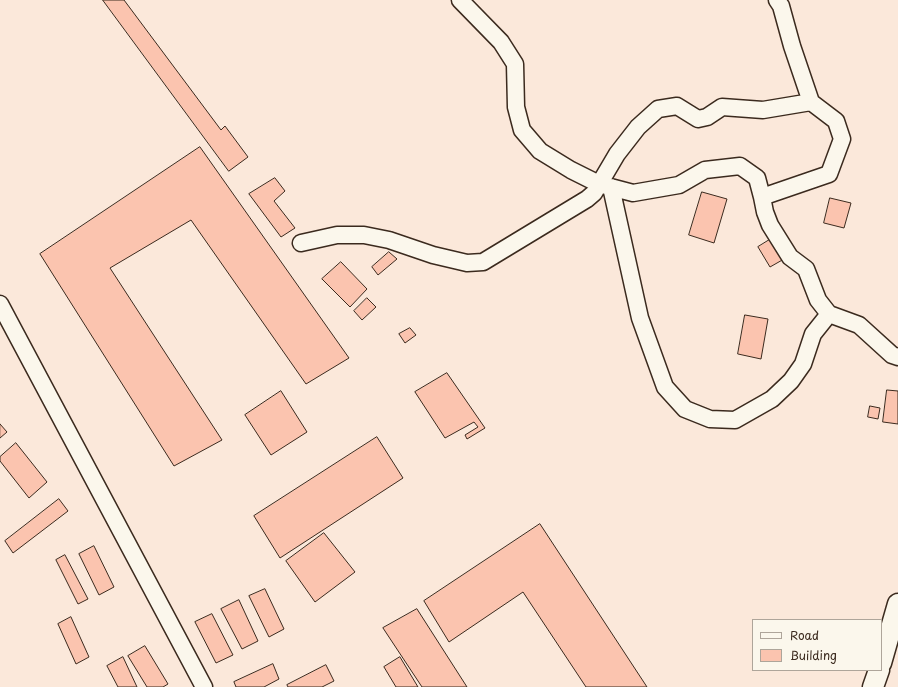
<!DOCTYPE html>
<html>
<head>
<meta charset="utf-8">
<style>
  body { margin:0 }
  #map { position:relative; width:898px; height:687px; overflow:hidden; background:#fbe8da; font-family:"Playpen Sans",sans-serif }
  canvas { display:block }
  .legend { position:absolute; left:752px; top:619px; width:130px; height:52px; box-sizing:border-box; background:#fbf7ec; border:1px solid #aea59a; margin:0; padding:5px 7px; list-style:none; font-size:12px; color:#3b2a1e }
  .legend li { display:flex; align-items:center; gap:8px; height:20px }
  .legend b { width:20px; border:1px solid #aea59a }
</style>
</head>
<body>
<div id="map">
<canvas width="898" height="687"></canvas>
<ul class="legend">
<li><b style="height:5px;background:#fbf7ec"></b>Road</li>
<li><b style="height:11px;background:#fbc4af"></b>Building</li>
</ul>
</div>
<script>
const c = document.querySelector('canvas').getContext('2d');
c.lineJoin = 'round';
function paint(path, color) { c.fillStyle = color; c.fill(path, 'evenodd'); }
function strokePath(path, color, width, dash) { c.strokeStyle = color; c.lineWidth = width; c.lineCap = dash ? 'butt' : 'round'; c.setLineDash(dash || []); c.stroke(path); }
const building = new Path2D(`
  M 103,0 L 124,0 L 221,130 L 225,126 L 248,157 L 229,171 Z
  M 200,147 L 349,358 L 306,384 L 191,220 L 110,268 L 222,440 L 174,466 L 40,254 Z
  M 275,178 L 285,191 L 274,201 L 295,228 L 281,237 L 249,194 Z
  M 702,192 L 727,199 L 714,243 L 689,235 Z
  M 830,198 L 851,203 L 844,228 L 824,223 Z
  M 771,239 L 784,259 L 770,267 L 758,247 Z
  M 389,252 L 397,259 L 378,275 L 372,267 Z
  M 341,262 L 367,289 L 350,307 L 322,279 Z
  M 367,298 L 376,307 L 362,320 L 354,311 Z
  M 745,315 L 768,319 L 761,359 L 738,354 Z
  M 410,328 L 416,335 L 405,343 L 399,334 Z
  M 447,373 L 485,428 L 467,439 L 465,435 L 478,427 L 474,422 L 445,438 L 415,392 Z
  M 887,390 L 898,391 L 898,424 L 883,422 Z
  M 281,391 L 307,432 L 271,455 L 245,415 Z
  M 870,406 L 880,408 L 878,419 L 868,417 Z
  M 0,424 L 7,432 L 0,438 Z
  M 377,437 L 403,478 L 280,558 L 254,516 Z
  M 16,443 L 47,482 L 29,498 L 0,461 L 0,457 Z
  M 59,499 L 68,511 L 13,553 L 5,541 Z
  M 540,524 L 647,687 L 586,687 L 523,592 L 449,642 L 424,601 Z
  M 324,533 L 355,572 L 315,602 L 286,561 Z
  M 94,546 L 114,587 L 99,595 L 79,554 Z
  M 65,555 L 88,599 L 78,604 L 56,560 Z
  M 265,589 L 284,629 L 269,637 L 249,596 Z
  M 239,600 L 258,641 L 242,649 L 221,609 Z
  M 417,609 L 467,687 L 422,687 L 383,628 Z
  M 212,614 L 233,655 L 216,663 L 195,622 Z
  M 71,617 L 89,657 L 76,664 L 58,624 Z
  M 145,646 L 168,684 L 163,687 L 147,687 L 128,656 Z
  M 123,657 L 137,687 L 118,687 L 107,666 Z
  M 400,657 L 418,687 L 396,687 L 384,667 Z
  M 273,664 L 279,679 L 264,687 L 236,687 L 234,682 Z
  M 326,665 L 334,681 L 322,687 L 288,687 L 287,685 Z`);
paint(building, '#fbc4af');
strokePath(building, '#3b2a1e', 1);
const minor = new Path2D(`
  M 460,0 L 501,42 L 515,64 L 516,107 L 522,130 L 540,151 L 571,170 L 599,184 L 633,193 L 679,185 L 705,170 L 740,166 L 757,178 L 762,197 L 765,212 L 770,225 L 790,257 L 806,269 L 818,300 L 829,314
  M 611,187 L 640,318 L 665,387 L 685,409 L 710,419 L 735,420 L 772,399 L 791,381 L 803,364 L 813,334 L 829,314 L 859,325 L 892,355 L 898,357
  M 762,197 L 829,174 L 842,139 L 836,121 L 811,102 L 792,46 L 781,6 L 777,0
  M 301,243 L 337,235 L 364,235 L 389,240 L 433,255 L 467,263 L 483,262 L 587,199 L 594,193 L 617,154 L 638,127 L 658,109 L 677,106 L 698,119 L 707,117 L 722,107 L 763,110 L 811,102
  M 0,304 L 204,687`);
const major = new Path2D(`
  M 881,663 L 898,604
  M 873,687 L 879,670`);
strokePath(minor, '#3b2a1e', 19);
strokePath(major, '#3b2a1e', 23);
strokePath(minor, '#fbf7ec', 16);
strokePath(major, '#fbf7ec', 20);
</script>
</body>
</html>
